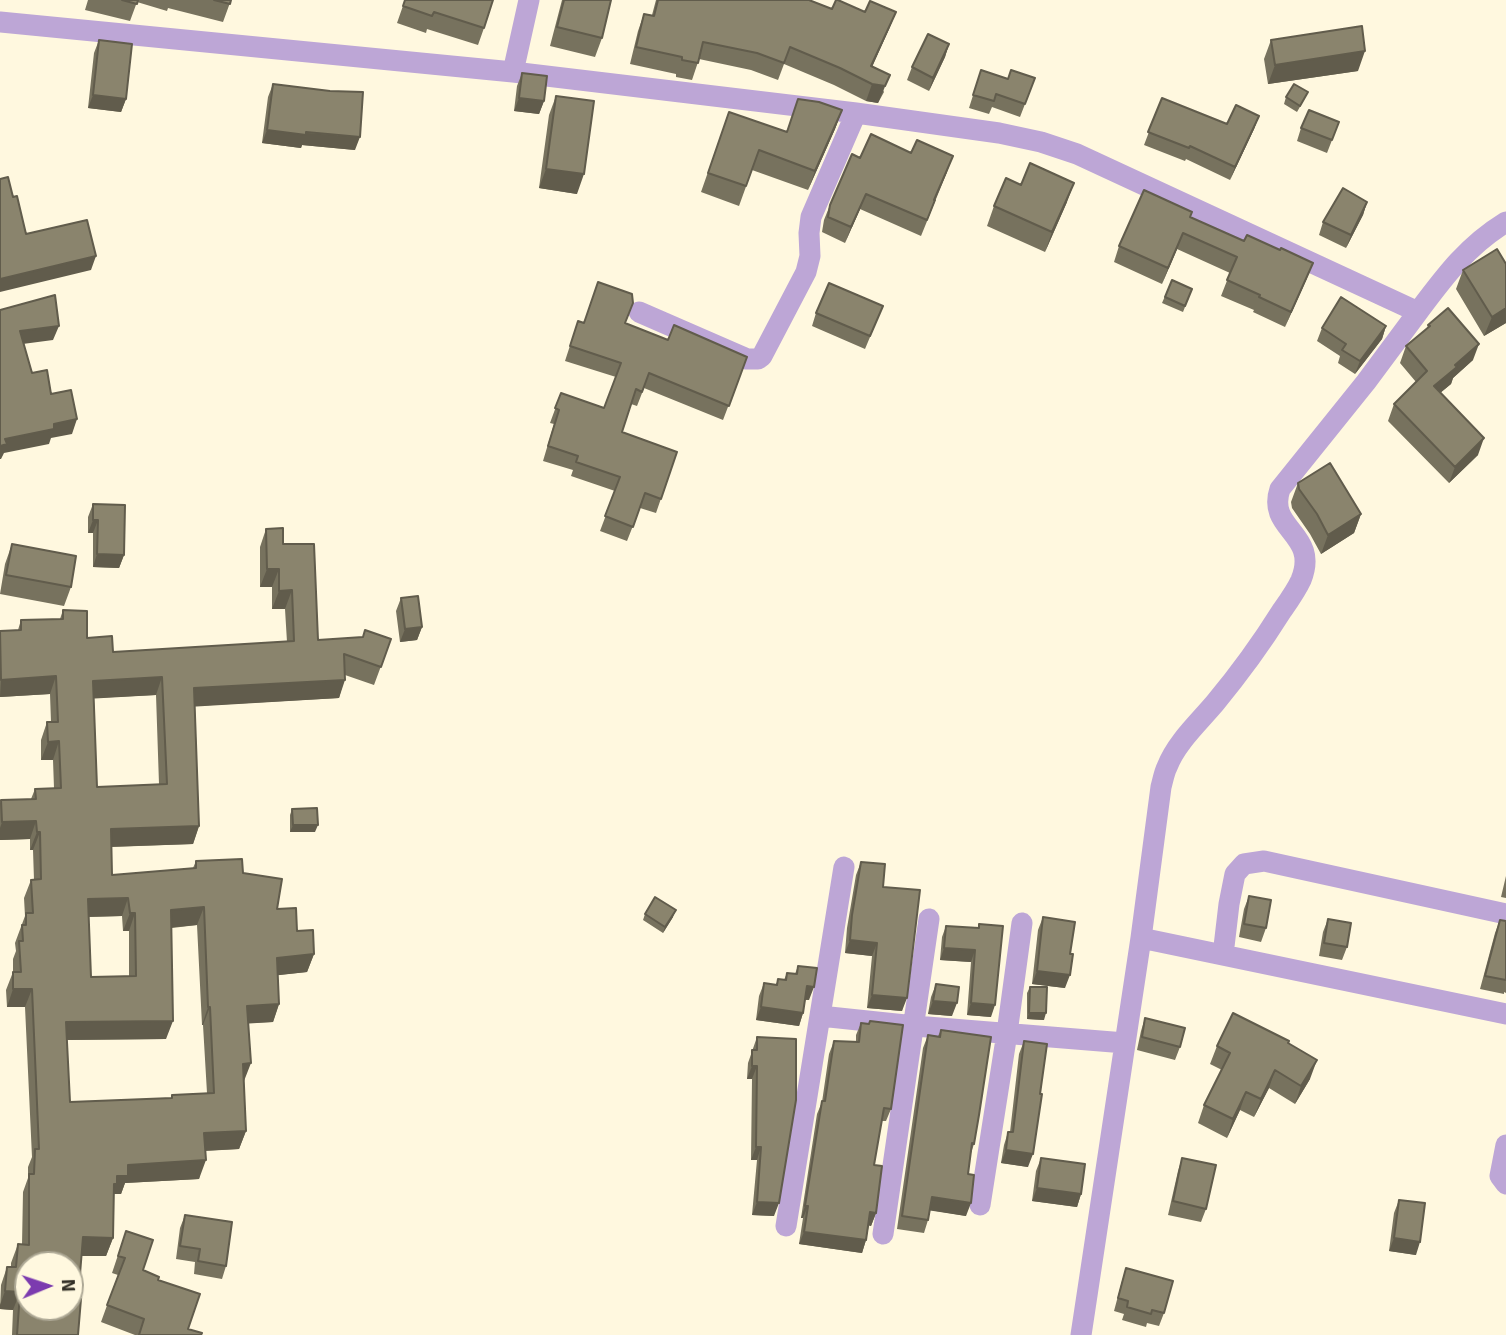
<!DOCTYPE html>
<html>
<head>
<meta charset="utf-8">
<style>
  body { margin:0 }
  #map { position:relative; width:1506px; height:1335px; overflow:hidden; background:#fff8df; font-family:Signika,sans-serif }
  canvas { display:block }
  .north { position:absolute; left:14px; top:1251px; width:70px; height:70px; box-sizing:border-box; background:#fff8df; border:2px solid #ada895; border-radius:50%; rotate:88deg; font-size:19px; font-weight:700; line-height:28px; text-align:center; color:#333027 }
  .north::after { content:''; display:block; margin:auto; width:24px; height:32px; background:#7c3baf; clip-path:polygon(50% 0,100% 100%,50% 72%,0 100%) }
</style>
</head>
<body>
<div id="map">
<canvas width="1506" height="1335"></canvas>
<div class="north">N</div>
</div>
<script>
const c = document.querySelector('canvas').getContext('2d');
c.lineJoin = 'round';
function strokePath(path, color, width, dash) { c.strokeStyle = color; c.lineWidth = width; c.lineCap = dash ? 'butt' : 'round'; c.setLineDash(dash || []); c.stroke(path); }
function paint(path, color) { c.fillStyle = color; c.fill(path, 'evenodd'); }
strokePath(new Path2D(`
  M 0,22 L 513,72 L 856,113 L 999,133 L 1041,142 L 1077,154 L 1418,312 L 1366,382 L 1280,489 C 1266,530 1320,533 1301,580 C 1296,591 1288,602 1281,612 C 1261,644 1239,674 1215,703 C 1199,722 1176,743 1167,767 C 1164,773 1163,780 1161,787 L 1141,938 L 1081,1335
  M 513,72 L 529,0
  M 639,312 L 747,359 L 758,359 L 762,356 L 806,272 L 810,256 L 809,233 L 811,217 L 856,113
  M 1418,312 C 1445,276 1467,246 1506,222
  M 1141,938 L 1506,1014
  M 1223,955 L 1229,904 L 1235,874 L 1244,864 L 1264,861 L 1506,914
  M 820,1016 L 915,1026 L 1125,1043
  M 1506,1145 L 1500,1176 L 1506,1184
  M 980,1205 L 1007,1033 L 1022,923
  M 786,1226 L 844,867
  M 883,1234 L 929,919`), '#bda6d6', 21);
paint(new Path2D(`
  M 88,0 L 231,0 L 223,22 L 168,8 L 167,11 L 137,2 L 130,21 L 85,10 Z
  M 405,0 L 484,28 L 478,45 L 427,29 L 426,33 L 397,23 Z
  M 562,0 L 611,0 L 602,38 L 595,57 L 550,46 Z
  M 656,0 L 809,0 L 832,9 L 865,12 L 896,12 L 889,29 L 872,66 L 884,92 L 878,103 L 866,101 L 834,85 L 784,64 L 778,80 L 751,70 L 699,59 L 692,80 L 676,77 L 676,74 L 630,64 L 638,31 L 644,14 L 652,15 Z
  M 99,40 L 126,99 L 121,112 L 88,108 L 94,53 Z
  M 1271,40 L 1358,71 L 1268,84 L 1264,59 Z
  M 949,44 L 945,57 L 929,91 L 907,80 L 912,67 Z
  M 981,70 L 1008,79 L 1035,78 L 1020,117 L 992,107 L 989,114 L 969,108 Z
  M 522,73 L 544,101 L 539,114 L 514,111 L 517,86 Z
  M 273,84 L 355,150 L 302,145 L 301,148 L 262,143 L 268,97 Z
  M 556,96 L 577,194 L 539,188 L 549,115 Z
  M 1286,97 L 1305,98 L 1297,112 L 1284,104 Z
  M 1162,98 L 1227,124 L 1259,116 L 1254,129 L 1230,180 L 1186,159 L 1185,161 L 1144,145 Z
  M 842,110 L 835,129 L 808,190 L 752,170 L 739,206 L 701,192 L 729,112 L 787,132 Z
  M 1339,122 L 1327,153 L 1297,141 L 1301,128 Z
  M 860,158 L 947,172 L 921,236 L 860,209 L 845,243 L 822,232 L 824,220 L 830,205 Z
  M 1021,185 L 1067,202 L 1045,252 L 987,226 L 994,206 Z
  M 1367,202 L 1363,215 L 1346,248 L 1319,235 L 1323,222 Z
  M 1191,217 L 1307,278 L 1285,327 L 1253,312 L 1254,310 L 1221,296 L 1230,273 L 1177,249 L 1162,284 L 1114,262 L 1119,246 Z
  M 1506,264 L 1506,323 L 1484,336 L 1456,289 L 1463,270 Z
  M 1172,280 L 1192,289 L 1183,312 L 1162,303 Z
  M 883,306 L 865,349 L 812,326 L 816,313 Z
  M 578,321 L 584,323 L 625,323 L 668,340 L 747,357 L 723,420 L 644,388 L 637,406 L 631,404 L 622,432 L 677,452 L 656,513 L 640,508 L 627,541 L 600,531 L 615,491 L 571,476 L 573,470 L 543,461 L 554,424 L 550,423 L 561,393 L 604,408 L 616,377 L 565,361 Z
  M 1428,325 L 1473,360 L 1453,378 L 1451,384 L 1440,393 L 1478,455 L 1449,483 L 1388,421 L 1394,404 L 1416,382 L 1400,363 L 1406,346 L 1427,329 Z
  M 1386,326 L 1382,339 L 1355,374 L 1338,363 L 1340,356 L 1317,341 L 1322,328 Z
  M 1298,483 L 1361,514 L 1354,533 L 1321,554 L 1310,534 L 1292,508 L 1291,502 Z
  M 93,504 L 124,555 L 119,568 L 93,567 L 93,533 L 88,533 L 88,517 Z
  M 266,529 L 283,544 L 318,640 L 391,639 L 374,685 L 345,675 L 339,698 L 195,706 L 199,826 L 193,844 L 111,847 L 112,875 L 193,868 L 196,861 L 243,873 L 297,931 L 314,954 L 307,972 L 278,975 L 279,1004 L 273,1022 L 248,1023 L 244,1081 L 246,1131 L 239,1149 L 205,1151 L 199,1179 L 125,1183 L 121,1194 L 114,1194 L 113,1238 L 106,1256 L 81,1256 L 78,1299 L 78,1335 L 12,1335 L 13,1310 L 0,1309 L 1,1285 L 7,1267 L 11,1267 L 11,1263 L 18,1244 L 22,1245 L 23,1192 L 28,1178 L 28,1167 L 32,1157 L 25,1007 L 7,1007 L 6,990 L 13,972 L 13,959 L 16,951 L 15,943 L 25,916 L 24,898 L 31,880 L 34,880 L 33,850 L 30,850 L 30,839 L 0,840 L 0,803 L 1,800 L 31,799 L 35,789 L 54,788 L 53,760 L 41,760 L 41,740 L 47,722 L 51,722 L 50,694 L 0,697 L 0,631 L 18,630 L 21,620 L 60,619 L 63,610 L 87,638 L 113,652 L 287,642 L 285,609 L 272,609 L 272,587 L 260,587 L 260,547 ZM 156,695 L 159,784 L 97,787 L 94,698 ZM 122,916 L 123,931 L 129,931 L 129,976 L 91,977 L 88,917 ZM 197,925 L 202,1025 L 203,1025 L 207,1093 L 172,1095 L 171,1098 L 70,1102 L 67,1040 L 166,1039 L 172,928 Z
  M 12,544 L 71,587 L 64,606 L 0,594 L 5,564 Z
  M 401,598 L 422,627 L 417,640 L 400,642 L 396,611 Z
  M 292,809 L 315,832 L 290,832 L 290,815 Z
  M 861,862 L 883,887 L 917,916 L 915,922 L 902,1011 L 867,1008 L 872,956 L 845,953 L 847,928 L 856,875 Z
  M 1506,876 L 1506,898 L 1501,897 Z
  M 1249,896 L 1266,928 L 1261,942 L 1239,937 L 1244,909 Z
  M 645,914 L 673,917 L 663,933 L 643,920 Z
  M 1043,917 L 1065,988 L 1032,984 L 1038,930 Z
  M 1328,919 L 1347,947 L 1342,960 L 1319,956 L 1323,932 Z
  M 1500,920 L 1506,921 L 1506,993 L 1504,992 L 1504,994 L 1480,989 L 1495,933 Z
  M 979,924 L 991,1017 L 967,1015 L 971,962 L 940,960 L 942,937 L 946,926 L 978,928 Z
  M 798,966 L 809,1000 L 805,1000 L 803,1013 L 799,1026 L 756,1020 L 759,996 L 764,983 L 776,985 L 778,979 L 784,980 L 787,973 L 795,974 Z
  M 936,984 L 952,1016 L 928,1014 L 931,997 Z
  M 1030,987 L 1044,1020 L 1027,1019 L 1027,993 Z
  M 1145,1018 L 1180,1047 L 1175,1060 L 1137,1050 L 1141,1031 Z
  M 870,1021 L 891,1109 L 886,1121 L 882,1121 L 874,1165 L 876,1213 L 871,1226 L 869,1225 L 866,1240 L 862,1253 L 799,1244 L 803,1218 L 801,1218 L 817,1114 L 822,1102 L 829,1054 L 834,1041 L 856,1042 L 856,1035 L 861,1023 L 869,1024 Z
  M 941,1030 L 974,1144 L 971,1153 L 968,1174 L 966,1216 L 930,1210 L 928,1220 L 924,1233 L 897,1229 L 923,1048 L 928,1035 L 938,1036 Z
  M 757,1037 L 774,1216 L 752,1215 L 757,1160 L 751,1160 L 752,1079 L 747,1079 L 748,1063 Z
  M 1024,1041 L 1028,1167 L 1001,1163 L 1004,1145 L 1008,1132 L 1010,1132 L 1019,1054 Z
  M 1288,1043 L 1310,1079 L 1295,1104 L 1269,1088 L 1254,1117 L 1240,1110 L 1227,1138 L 1198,1123 L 1204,1105 L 1222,1070 L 1210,1064 L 1217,1046 Z
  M 1041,1158 L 1081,1194 L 1077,1207 L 1032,1201 L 1036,1171 Z
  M 1182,1158 L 1206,1209 L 1201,1222 L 1168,1215 L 1178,1171 Z
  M 1399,1200 L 1416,1255 L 1389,1251 L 1394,1213 Z
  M 185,1215 L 226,1266 L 222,1279 L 194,1274 L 195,1262 L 176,1259 L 180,1228 Z
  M 126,1231 L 143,1270 L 158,1280 L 188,1329 L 201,1335 L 135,1335 L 101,1322 L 118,1275 L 112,1273 Z
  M 1126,1268 L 1164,1313 L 1159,1326 L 1147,1323 L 1146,1327 L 1122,1320 L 1124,1314 L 1114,1311 L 1122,1281 Z`), '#77725e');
paint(new Path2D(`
  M 896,12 L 889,29 L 865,83 L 871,66 Z
  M 949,44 L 945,57 L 929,91 L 933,78 Z
  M 1365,51 L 1358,71 L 1268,84 L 1275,65 Z
  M 890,75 L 878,103 L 866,101 L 872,84 Z
  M 93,95 L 126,99 L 121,112 L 88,108 Z
  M 519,98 L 544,101 L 539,114 L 514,111 Z
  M 842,110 L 835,129 L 808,190 L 815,171 Z
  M 1259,116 L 1254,129 L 1230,180 L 1235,167 Z
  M 267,130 L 360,137 L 355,150 L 302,145 L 301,148 L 262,143 Z
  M 953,156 L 947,172 L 928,215 L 934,200 Z
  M 546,169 L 584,174 L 577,194 L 539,188 Z
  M 1074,183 L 1067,202 L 1045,252 L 1052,232 Z
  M 866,194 L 860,209 L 845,243 L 851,227 Z
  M 1367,202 L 1363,215 L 1346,248 L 1351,235 Z
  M 1183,233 L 1177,249 L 1162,284 L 1168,268 Z
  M 96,256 L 91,270 L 0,292 L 0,279 Z
  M 1313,263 L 1307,278 L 1285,327 L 1291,312 Z
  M 1506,308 L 1506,323 L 1484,336 L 1492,317 Z
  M 59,326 L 53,340 L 15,345 L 20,331 Z
  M 1386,326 L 1382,339 L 1355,374 L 1360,361 Z
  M 1479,344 L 1473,360 L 1453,378 L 1451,384 L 1428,403 L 1434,386 L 1455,365 Z
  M 77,419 L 72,434 L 51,438 L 49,444 L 4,453 L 1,459 L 0,459 L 0,446 L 5,439 L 54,424 Z
  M 1484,438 L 1478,455 L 1449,483 L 1455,467 Z
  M 1361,514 L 1354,533 L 1321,554 L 1328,535 Z
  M 93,520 L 98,520 L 93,533 L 88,533 Z
  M 97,554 L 124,555 L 119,568 L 93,567 Z
  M 267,569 L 279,569 L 272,587 L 260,587 Z
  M 292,590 L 285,609 L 272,609 L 279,591 Z
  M 422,627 L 417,640 L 400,642 L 405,629 Z
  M 56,676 L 50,694 L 0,697 L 1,680 Z
  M 162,677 L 156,695 L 86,699 L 93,681 Z
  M 345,680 L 339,698 L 188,707 L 194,688 Z
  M 59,741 L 53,760 L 41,760 L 48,742 Z
  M 36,821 L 30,839 L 0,840 L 0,828 L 2,822 Z
  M 293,825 L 318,825 L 315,832 L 290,832 Z
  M 199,826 L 193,844 L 104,847 L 111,829 Z
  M 37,832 L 40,832 L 33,850 L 30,850 Z
  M 128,898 L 122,916 L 81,917 L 88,899 Z
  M 204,907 L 197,925 L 165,928 L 171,910 Z
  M 676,910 L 673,917 L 663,933 L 665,927 Z
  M 130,913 L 135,913 L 129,931 L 123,931 Z
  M 850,940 L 877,943 L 872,956 L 845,953 Z
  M 944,948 L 975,950 L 971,962 L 940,960 Z
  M 314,954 L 307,972 L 271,976 L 277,958 Z
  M 1037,971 L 1070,975 L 1065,988 L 1032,984 Z
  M 807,986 L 814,987 L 809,1000 L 802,999 Z
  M 13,989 L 32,989 L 25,1007 L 7,1007 Z
  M 872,995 L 907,998 L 902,1011 L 867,1008 Z
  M 933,1001 L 957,1003 L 952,1016 L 928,1014 Z
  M 971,1003 L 995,1005 L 991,1017 L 967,1015 Z
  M 279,1004 L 273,1022 L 241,1024 L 247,1006 Z
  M 208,1007 L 210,1007 L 203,1025 L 202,1025 Z
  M 761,1007 L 803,1013 L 799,1026 L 756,1020 Z
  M 1029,1013 L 1046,1013 L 1044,1020 L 1027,1019 Z
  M 173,1021 L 166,1039 L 59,1040 L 66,1022 Z
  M 1317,1060 L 1310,1079 L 1295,1104 L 1301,1086 Z
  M 251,1063 L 244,1081 L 243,1064 Z
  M 752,1066 L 757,1066 L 752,1079 L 747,1079 Z
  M 1275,1070 L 1269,1088 L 1254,1117 L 1261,1099 Z
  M 1246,1092 L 1240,1110 L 1227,1138 L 1233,1119 Z
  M 246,1131 L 239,1149 L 198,1151 L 204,1133 Z
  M 756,1147 L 761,1147 L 757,1160 L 751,1160 Z
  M 1006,1150 L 1033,1154 L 1028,1167 L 1001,1163 Z
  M 206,1160 L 199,1179 L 125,1183 L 121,1194 L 114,1194 L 108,1202 L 117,1176 L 128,1165 Z
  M 1037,1188 L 1081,1194 L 1077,1207 L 1032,1201 Z
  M 932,1197 L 971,1203 L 966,1216 L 927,1210 Z
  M 757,1202 L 779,1203 L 774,1216 L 752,1215 Z
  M 805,1206 L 808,1206 L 803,1218 L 801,1218 Z
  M 870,1212 L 876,1213 L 871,1226 L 866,1225 Z
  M 804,1232 L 866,1240 L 862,1253 L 799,1244 Z
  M 83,1237 L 113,1238 L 106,1256 L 76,1256 Z
  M 1394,1238 L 1420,1242 L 1416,1255 L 1389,1251 Z
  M 5,1291 L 20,1292 L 13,1310 L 0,1309 L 0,1305 Z`), '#615c4c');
const building = new Path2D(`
  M 122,0 L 138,0 L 137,4 Z
  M 214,0 L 231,0 L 230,4 Z
  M 405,0 L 493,0 L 484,28 L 434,12 L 432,16 L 403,6 Z
  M 564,0 L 611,0 L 602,38 L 557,27 Z
  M 658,0 L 809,0 L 832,9 L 836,0 L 838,0 L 865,12 L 870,1 L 896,12 L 871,66 L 890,75 L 885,86 L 872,84 L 840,68 L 790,47 L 784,63 L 757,53 L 703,42 L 698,63 L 682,60 L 682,57 L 636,47 L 644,14 L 654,16 Z
  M 1362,26 L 1365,51 L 1275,65 L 1271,40 Z
  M 928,34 L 949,44 L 933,78 L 912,67 Z
  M 99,40 L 132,44 L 126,99 L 93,95 Z
  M 981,70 L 1008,79 L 1011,70 L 1035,78 L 1025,104 L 996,94 L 994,101 L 973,95 Z
  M 522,73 L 547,76 L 544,101 L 519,98 Z
  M 273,84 L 330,91 L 363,92 L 360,137 L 306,132 L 306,135 L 267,130 Z
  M 1294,84 L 1308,92 L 1300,106 L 1286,97 Z
  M 556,96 L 594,101 L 584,174 L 546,169 Z
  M 1162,98 L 1227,124 L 1236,105 L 1259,116 L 1235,167 L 1190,146 L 1189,148 L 1148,132 Z
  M 798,99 L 819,102 L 842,110 L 815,171 L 759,150 L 746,186 L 708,173 L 729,112 L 787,132 Z
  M 1309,110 L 1339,122 L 1332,140 L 1301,128 Z
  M 871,134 L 911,153 L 917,140 L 953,156 L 934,200 L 935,200 L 927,220 L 866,194 L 851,227 L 828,217 L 830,205 L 852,154 L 860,158 Z
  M 1030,163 L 1074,183 L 1052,232 L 994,206 L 1006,178 L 1021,185 Z
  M 8,177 L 13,197 L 17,196 L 26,234 L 87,220 L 96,256 L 0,279 L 0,179 Z
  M 1343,188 L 1367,202 L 1351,235 L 1323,222 Z
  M 1144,190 L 1192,212 L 1190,217 L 1244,241 L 1247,235 L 1280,250 L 1281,248 L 1313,263 L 1291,312 L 1259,297 L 1260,295 L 1227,280 L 1237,257 L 1183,233 L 1168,268 L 1119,246 Z
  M 1497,249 L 1506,264 L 1506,308 L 1492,317 L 1463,270 Z
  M 1172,280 L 1192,289 L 1185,306 L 1165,297 Z
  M 598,282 L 632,294 L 633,303 L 625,323 L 668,340 L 674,325 L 747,357 L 729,406 L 649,373 L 642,392 L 636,389 L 622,432 L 677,452 L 661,499 L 645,493 L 633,527 L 605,516 L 620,477 L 576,462 L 578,456 L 548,446 L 559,410 L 555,408 L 561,393 L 604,408 L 621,363 L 570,346 L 578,321 L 584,323 Z
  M 829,283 L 883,306 L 870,336 L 816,313 Z
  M 55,295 L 59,326 L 20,331 L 32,373 L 47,370 L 51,394 L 71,390 L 77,419 L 54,424 L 54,429 L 5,439 L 7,444 L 0,446 L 0,310 Z
  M 1341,297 L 1386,326 L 1360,361 L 1342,350 L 1346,344 L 1322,328 Z
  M 1448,308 L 1479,344 L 1455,365 L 1457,367 L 1434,386 L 1484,438 L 1455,467 L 1394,404 L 1427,371 L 1406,346 L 1430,326 L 1428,325 Z
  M 1330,463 L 1361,514 L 1328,535 L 1317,514 L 1299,489 L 1298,483 Z
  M 93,504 L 125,505 L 124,555 L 97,554 L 98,520 L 93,520 Z
  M 283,528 L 283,544 L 314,544 L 318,640 L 363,637 L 365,630 L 391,639 L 381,667 L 344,654 L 345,680 L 194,688 L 199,826 L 111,829 L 112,875 L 196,868 L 196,861 L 242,859 L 243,873 L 282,879 L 277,909 L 296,908 L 297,931 L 313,930 L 314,954 L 277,958 L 279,1004 L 247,1006 L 251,1063 L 243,1064 L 246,1131 L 204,1133 L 206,1160 L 128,1165 L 128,1176 L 117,1176 L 117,1184 L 114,1184 L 113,1238 L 83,1237 L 78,1299 L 81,1299 L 78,1335 L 17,1335 L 20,1292 L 5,1291 L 7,1267 L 16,1267 L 18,1244 L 29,1245 L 29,1174 L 34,1174 L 35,1149 L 39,1149 L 32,989 L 13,989 L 13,972 L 21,972 L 19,941 L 23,941 L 22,925 L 26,925 L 26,913 L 33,913 L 31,880 L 41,879 L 40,832 L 37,832 L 36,821 L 2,822 L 1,800 L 36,799 L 35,789 L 61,788 L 59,741 L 48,742 L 47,722 L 58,722 L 56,676 L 1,680 L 0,631 L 21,630 L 21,620 L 63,619 L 63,610 L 87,611 L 87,638 L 112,636 L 113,652 L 294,641 L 292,590 L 279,591 L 279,569 L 267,569 L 266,529 ZM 162,677 L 167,784 L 97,787 L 93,681 ZM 128,898 L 130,913 L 135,913 L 136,976 L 91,977 L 88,899 ZM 204,907 L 208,1007 L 210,1007 L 214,1093 L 172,1095 L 172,1098 L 70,1102 L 66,1022 L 173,1021 L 171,910 ZM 28,1265 L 70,1265 L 70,1307 L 28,1307 Z
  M 12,544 L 76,556 L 71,587 L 6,575 Z
  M 418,596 L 422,627 L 405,629 L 401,598 Z
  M 317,808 L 318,825 L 293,825 L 292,809 Z
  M 861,862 L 885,864 L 883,887 L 920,890 L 907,998 L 872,995 L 877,943 L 850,940 L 852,915 Z
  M 1249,896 L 1271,900 L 1266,928 L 1244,924 Z
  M 655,897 L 676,910 L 665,927 L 645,914 Z
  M 1043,917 L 1075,922 L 1070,954 L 1073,954 L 1070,975 L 1037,971 Z
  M 1328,919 L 1351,923 L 1347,947 L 1324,943 Z
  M 1500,920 L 1506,921 L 1506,980 L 1485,976 Z
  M 979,924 L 1003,926 L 995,1005 L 971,1003 L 975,950 L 944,948 L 946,926 L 979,928 Z
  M 798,966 L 817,968 L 814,987 L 807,986 L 803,1013 L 761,1007 L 764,983 L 777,985 L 778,979 L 786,980 L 787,973 L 797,974 Z
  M 936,984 L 959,987 L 957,1003 L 933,1001 Z
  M 1030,987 L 1047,987 L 1046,1013 L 1029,1013 Z
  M 1233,1013 L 1289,1041 L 1288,1043 L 1317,1060 L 1301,1086 L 1275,1070 L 1261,1099 L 1246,1092 L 1233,1119 L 1204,1105 L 1230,1053 L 1217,1046 Z
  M 1145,1018 L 1185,1028 L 1180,1047 L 1142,1037 Z
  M 870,1021 L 903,1025 L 891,1109 L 884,1108 L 874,1165 L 882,1166 L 876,1213 L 870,1212 L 866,1240 L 804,1232 L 808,1206 L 805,1206 L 822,1101 L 825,1101 L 834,1041 L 859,1042 L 861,1023 L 869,1024 Z
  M 941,1030 L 991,1037 L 979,1115 L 974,1144 L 972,1143 L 968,1174 L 974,1175 L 971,1203 L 932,1197 L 928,1220 L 902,1216 L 928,1035 L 940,1037 Z
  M 757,1037 L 796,1039 L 796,1100 L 779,1203 L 757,1202 L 761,1147 L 756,1147 L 757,1066 L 752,1066 L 752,1050 L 757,1050 Z
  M 1024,1041 L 1047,1044 L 1040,1094 L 1042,1094 L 1033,1154 L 1006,1150 L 1008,1132 L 1013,1132 Z
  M 1041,1158 L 1085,1164 L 1081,1194 L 1037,1188 Z
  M 1182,1158 L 1216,1165 L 1206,1209 L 1173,1201 Z
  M 1399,1200 L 1425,1203 L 1420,1242 L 1394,1238 Z
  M 185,1215 L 232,1222 L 226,1266 L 198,1261 L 200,1249 L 180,1246 Z
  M 126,1231 L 153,1240 L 143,1270 L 159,1277 L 158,1280 L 200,1294 L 188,1329 L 202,1333 L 201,1335 L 139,1335 L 144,1319 L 107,1305 L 125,1258 L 118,1256 Z
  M 1126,1268 L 1173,1281 L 1164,1313 L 1152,1310 L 1151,1314 L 1127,1307 L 1128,1301 L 1118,1298 Z`);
paint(building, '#8a846d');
strokePath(building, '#615c4c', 2);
</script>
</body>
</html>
